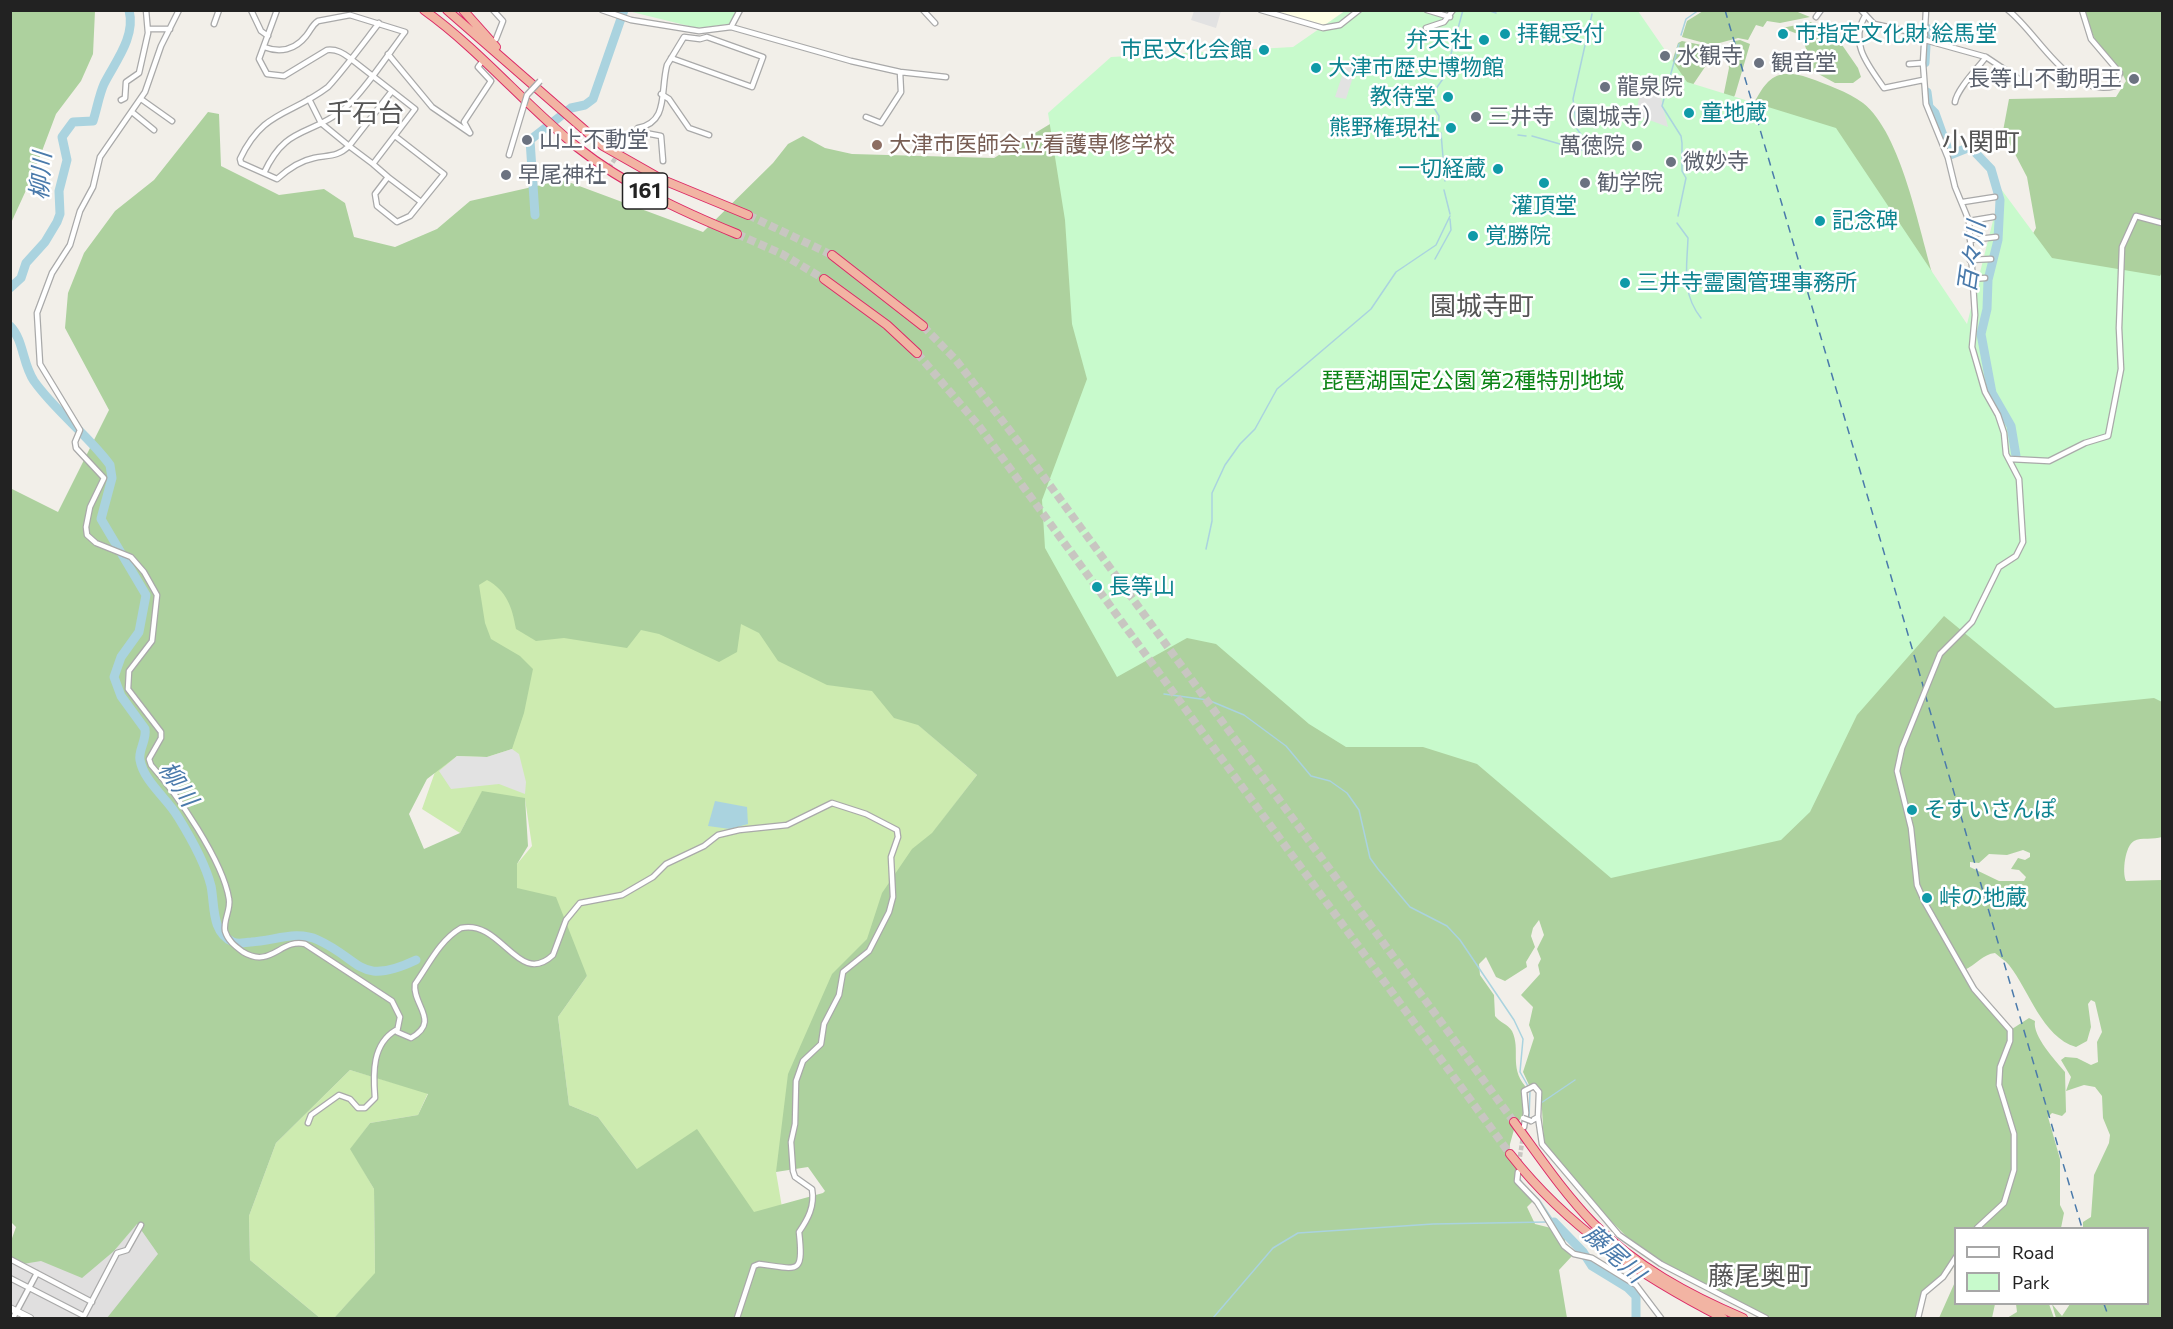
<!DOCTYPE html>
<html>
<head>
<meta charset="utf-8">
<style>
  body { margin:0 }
  #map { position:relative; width:2173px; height:1329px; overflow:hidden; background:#f2efe9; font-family:Commissioner,sans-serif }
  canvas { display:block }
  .frame { position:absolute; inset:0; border:12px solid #222; pointer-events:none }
  .legend { position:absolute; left:1954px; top:1227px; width:195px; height:78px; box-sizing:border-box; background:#fff; border:2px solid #a7a7a7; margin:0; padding:8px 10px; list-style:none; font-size:18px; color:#222 }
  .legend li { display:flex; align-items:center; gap:12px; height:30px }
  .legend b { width:30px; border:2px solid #a7a7a7 }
</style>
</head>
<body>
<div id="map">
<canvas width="2173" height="1329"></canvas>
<div class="frame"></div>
<ul class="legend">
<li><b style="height:8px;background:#fff"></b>Road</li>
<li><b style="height:16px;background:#c8facc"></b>Park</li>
</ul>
</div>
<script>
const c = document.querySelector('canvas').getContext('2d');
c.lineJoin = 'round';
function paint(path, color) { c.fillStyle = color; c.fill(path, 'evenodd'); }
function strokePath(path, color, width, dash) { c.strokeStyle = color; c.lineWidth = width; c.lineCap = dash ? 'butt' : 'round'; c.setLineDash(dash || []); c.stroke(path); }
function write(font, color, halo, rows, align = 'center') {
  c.font = font + ' Commissioner,"Noto Sans JP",sans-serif'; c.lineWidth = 5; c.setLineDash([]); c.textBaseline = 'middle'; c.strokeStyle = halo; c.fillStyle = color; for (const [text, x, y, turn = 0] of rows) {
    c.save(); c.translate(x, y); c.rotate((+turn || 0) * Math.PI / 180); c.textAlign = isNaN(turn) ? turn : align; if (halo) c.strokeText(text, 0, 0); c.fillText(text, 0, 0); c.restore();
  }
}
paint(new Path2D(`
  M 137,1223 L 162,1255 L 111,1318 L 11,1318 L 10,1255 L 114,1251 Z`), '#e0dfdf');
paint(new Path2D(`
  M 1271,11 L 1344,11 L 1325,25 Z`), '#ffffe5');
paint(new Path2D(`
  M 492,573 L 744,621 L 875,688 L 977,775 L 932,834 L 776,1172 L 784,1219 L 747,1214 L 637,1169 L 598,1117 L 569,1105 L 558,1017 L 587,976 L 517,888 L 517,864 L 532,846 L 525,799 L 482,792 L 460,833 L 422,809 L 483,635 L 473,580 Z
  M 350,1070 L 428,1093 L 418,1115 L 370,1123 L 351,1149 L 374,1189 L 375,1274 L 334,1318 L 320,1318 L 250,1260 L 249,1216 L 276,1143 Z`), '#cdebb0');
paint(new Path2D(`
  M 11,10 L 95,11 L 93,54 L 81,81 L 56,114 L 33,175 L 11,223 Z
  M 1793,10 L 1810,17 L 1780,23 L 1767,21 L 1763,27 L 1756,25 L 1748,40 L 1738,38 L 1712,45 L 1682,37 L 1687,21 L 1703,11 Z
  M 2085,11 L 2162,11 L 2162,837 C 2154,840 2141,837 2134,841 C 2125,846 2122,872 2126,881 L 2162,880 L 2162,1318 L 2056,1318 L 2052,1304 L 2062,1316 L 2070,1304 L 2148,1304 L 2148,1228 L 2083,1228 L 2083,1222 L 2091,1217 L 2094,1175 L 2109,1143 L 2110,1135 L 2103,1118 L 2102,1096 L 2095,1087 L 2084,1085 L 2066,1091 L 2071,1077 L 2061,1060 L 2065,1057 L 2077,1058 L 2091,1065 L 2098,1062 L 2097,1042 L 2102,1032 L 2095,1002 L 2091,1000 L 2088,1004 L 2091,1027 L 2087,1041 L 2076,1047 C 2042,1037 2029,990 2009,965 C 2005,960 1999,957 1995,953 C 1983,954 1976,965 1964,970 L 1976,989 L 2012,1029 L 2029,1018 L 2035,1021 C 2032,1036 2056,1061 2065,1072 L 2066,1112 L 2062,1116 L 2052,1113 L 2048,1117 L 2060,1159 L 2060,1205 L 2064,1213 L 2061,1228 L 1956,1228 L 1955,1264 L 1950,1273 L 1928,1289 L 1919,1318 L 1772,1318 L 1701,1285 L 1638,1248 L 1586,1196 L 1544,1145 L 1541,1091 L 1535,1084 L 1529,1085 L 1523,1072 L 1534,1038 L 1529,1025 L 1533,1007 L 1521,995 L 1540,974 L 1538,965 L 1541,959 L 1537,949 L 1544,935 L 1539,920 L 1533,928 L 1531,936 L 1535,947 L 1526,962 L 1527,967 L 1505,981 L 1496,977 L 1486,957 L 1479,964 L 1480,975 L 1494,995 L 1495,1016 C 1500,1023 1508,1024 1512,1031 C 1521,1050 1509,1066 1525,1086 L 1523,1098 L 1526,1112 L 1515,1126 L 1510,1144 L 1509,1155 L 1517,1168 L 1518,1186 L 1533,1201 L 1527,1207 L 1535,1224 L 1559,1230 L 1565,1235 L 1565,1248 L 1572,1256 L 1559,1270 L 1567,1318 L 334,1318 L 375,1273 L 374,1189 L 350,1149 L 370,1123 L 418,1115 L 428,1094 L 350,1070 L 276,1143 L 249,1216 L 250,1260 L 320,1318 L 107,1318 L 158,1254 L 137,1224 L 114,1251 L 82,1278 L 41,1261 L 23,1264 L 11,1257 L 11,1241 L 16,1227 L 10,1221 L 10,488 L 58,512 L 109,410 L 65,328 L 68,293 L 84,253 L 115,211 L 154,180 L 208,112 L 219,114 L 221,166 L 279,195 L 324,189 L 345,203 L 354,237 L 395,247 L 437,229 L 470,201 L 563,180 L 703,232 L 773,163 L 788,144 L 803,136 L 825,148 L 852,154 L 994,158 L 1101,93 L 1753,105 C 1767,78 1777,67 1809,78 C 1826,84 1848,92 1863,103 C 1902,134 1919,231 1934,279 C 1939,298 1948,316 1955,334 L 1992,308 L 2036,228 L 2027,177 L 2003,131 L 2009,99 L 2116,97 L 2126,81 C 2121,70 2117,67 2109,59 C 2097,47 2088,27 2085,11 ZM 487,580 C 507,591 512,607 516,629 L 536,641 L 564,638 L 627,648 L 641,630 L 659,634 L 719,662 L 737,652 L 741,624 L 759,633 L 778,661 L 827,685 L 872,691 L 894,718 L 918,725 L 977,775 L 932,833 L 912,849 L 882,893 L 867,939 L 832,974 L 788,1074 L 776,1172 L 808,1167 L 825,1191 L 823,1193 L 754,1212 L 697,1129 L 637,1169 L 598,1117 L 569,1105 L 558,1017 L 587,976 L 556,897 L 517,888 L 517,864 L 528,846 L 525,798 L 482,791 L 460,833 L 424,849 L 409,814 L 427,779 L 457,756 L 487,757 L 512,749 L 524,713 L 533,669 L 520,656 L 491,639 L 485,623 L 479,585 ZM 2023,850 L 2030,853 L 2030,857 L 2025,860 L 2018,858 L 2011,869 L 2019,870 L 2026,877 L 2024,881 L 1999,881 L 1970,867 L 1970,862 L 1979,863 L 1989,854 L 2007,855 Z
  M 1811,22 L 1818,30 L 1840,42 L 1858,68 L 1861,77 L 1853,83 L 1835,83 L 1813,71 C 1811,58 1804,48 1803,36 L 1782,28 Z
  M 1740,40 L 1750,44 L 1735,95 L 1717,127 L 1729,68 L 1727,56 L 1736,57 L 1739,50 L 1730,47 L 1729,42 Z
  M 1682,41 L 1712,47 L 1724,46 L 1707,64 L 1686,95 L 1672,62 L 1678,43 Z
  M 1955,1282 L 1956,1304 L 1995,1304 L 1992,1318 L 1939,1318 Z
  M 2016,1304 L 2049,1304 L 2054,1318 L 2007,1318 L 2017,1312 Z`), '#add19e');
paint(new Path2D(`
  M 628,11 L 737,11 L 729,24 L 697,28 Z
  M 1345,11 L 1638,11 L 1687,82 L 1836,128 L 1967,324 L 2001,189 L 2052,258 L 2160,276 L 2162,272 L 2162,702 L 2154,698 L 2055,708 L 1944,616 L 1857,715 L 1810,812 L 1781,840 L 1611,878 L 1477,764 L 1423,747 L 1346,747 L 1309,724 L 1216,644 L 1187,638 L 1117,677 L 1045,548 L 1042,500 L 1087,379 L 1072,324 L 1065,220 L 1048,113 L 1111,57 L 1293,47 Z`), '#c8facc');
paint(new Path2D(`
  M 1194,11 L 1221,11 L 1216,28 L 1191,20 Z
  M 1347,61 L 1357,64 L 1346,99 L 1335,97 Z
  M 1659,90 L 1668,127 L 1636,115 L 1640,92 Z
  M 512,749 L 519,754 L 526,782 L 525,794 L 499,784 L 451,789 L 439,771 L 457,756 L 487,757 Z`), '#e2e2e2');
paint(new Path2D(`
  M 715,801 L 747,807 L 748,824 L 730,829 L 708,826 Z`), '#aad3df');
strokePath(new Path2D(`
  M 1487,10 L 1496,13
  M 1681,35 L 1686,19 L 1699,10
  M 1435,90 L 1445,76 L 1463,10
  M 1435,102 L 1434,108 L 1439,116 L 1438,130
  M 1441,133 L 1445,181
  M 1518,135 L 1526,136
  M 1532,136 L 1574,148
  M 1577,149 L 1585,151 L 1587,143 L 1577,129 L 1573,99 L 1592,14
  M 1444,190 L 1450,214
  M 1678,216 L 1686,178 L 1682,171 L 1682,143 L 1681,136 L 1662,106 L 1679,44
  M 1677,223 L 1688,238 C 1687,268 1681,293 1701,318
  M 1435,259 L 1451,230 L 1450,219
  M 1206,549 L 1212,521 L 1212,493 L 1225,465 L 1240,444 L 1255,429 L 1277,389 L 1371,309 L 1396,272 L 1436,245 L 1450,216
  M 1164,694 L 1208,700 L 1244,715 L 1286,746 L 1311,776 L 1330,781 L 1347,793 L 1359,810 L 1370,858 L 1378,869 L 1410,907 L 1447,926 L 1460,940 L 1514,1020 L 1523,1039 L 1520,1072 L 1528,1086
  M 1541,1103 L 1575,1080
  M 1529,1118 L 1530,1091
  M 1520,1179 L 1523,1185
  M 1531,1192 L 1540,1201 L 1554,1222
  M 1213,1318 L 1273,1248 L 1298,1233 L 1433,1224 L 1547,1222`), '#aad3df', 1.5);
strokePath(new Path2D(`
  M 1925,63 L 1927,28
  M 1927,92 L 1929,107 L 1935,113 L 1950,155 L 1970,147 L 1991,169 L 2000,200 L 1998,240 L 1988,280 L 1987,309 L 1981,334 L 1992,393 L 2011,426 L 2016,456
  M 535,215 L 530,140 L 571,108 L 585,105 L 593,99 L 624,10
  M 10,288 L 21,278 L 26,263 L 45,242 L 57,222 L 60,214 L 59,191 L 67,160 L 62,137 L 73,122 L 93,121 C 97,109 99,95 104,84 C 115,62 136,37 129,10
  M 10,326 C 24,340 22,363 34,381 C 56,412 88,435 110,465 L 112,478 L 101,519 L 146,595 L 139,632 L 121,657 L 114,677 L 121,696 L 145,729 C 147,740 138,750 140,760 C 144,782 167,798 178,817 C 191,838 205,862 211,886 C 215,906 211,932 233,942 C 239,945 245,942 251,942 C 274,941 296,930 318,940 C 362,960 359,987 416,960
  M 1554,1222 L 1583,1252 L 1592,1266 L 1628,1288 L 1636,1296 L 1636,1318`), '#aad3df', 9);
strokePath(new Path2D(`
  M 1725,10 L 1924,689
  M 1925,694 L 2082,1228
  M 2104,1304 L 2109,1318`), '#4a7aab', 1.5, [8, 6]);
strokePath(new Path2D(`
  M 605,173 L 622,149
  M 1519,1163 L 1523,1136`), '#c8c6c1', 4.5, [4.5, 2]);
strokePath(new Path2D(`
  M 748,215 L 832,255
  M 737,234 L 782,254 L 824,279
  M 923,326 L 956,360 L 1017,440 L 1514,1122
  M 917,353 L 979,426 L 1510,1154`), '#c8c6c1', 8, [8, 4]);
const minor = new Path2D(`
  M 179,10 L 161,46 L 145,92 L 100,157 L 93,187 L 80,211 L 70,245 L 52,273 L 37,313 L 40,364 L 80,430 L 75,442 L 76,448 L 104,478 L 90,507 L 86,527 L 87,535 L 96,543 L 131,557 L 144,572 L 157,595 L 152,641 L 129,671 L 128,689 L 161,732 L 161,738 L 149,759 L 151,765 C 177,794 223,861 229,899 C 231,910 223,920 225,931 C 228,941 235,946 243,952 C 271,969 281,938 305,944 L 392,1001 L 400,1017 L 397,1032 L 411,1038 C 441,1021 412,1005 415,984 C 429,964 440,940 461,928 C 502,919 518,988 553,955 L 566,920 L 580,903 L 622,895 L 653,877 L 666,864 L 704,846 L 718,835 L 739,830 L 787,825 L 832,803 L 866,814 L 897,830 L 898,837 L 891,857 L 893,897 L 889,912 L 869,951 L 843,972 L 839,995 L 824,1024 L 821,1044 L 803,1061 L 796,1081 L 795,1124 L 791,1142 L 793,1171 L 795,1177 L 812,1189 C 815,1206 808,1219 799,1232 C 804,1276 798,1269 759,1264 L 754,1266 L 737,1318
  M 251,10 L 261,31 L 268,36
  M 277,10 L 259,59 L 267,74 L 284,76 L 327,50 C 337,49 343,53 351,59 L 415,109 L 373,164 L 349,146 C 338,157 328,155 314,158 C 299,161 288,169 277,179 L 241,163 L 240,159 C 263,110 290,116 328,87 C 346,67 362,45 379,23
  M 493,10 L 503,21 L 496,39
  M 602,10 L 631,20 L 699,31 L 731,27 L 851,61 L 900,72 L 946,77
  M 923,10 L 935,23
  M 1261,10 L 1323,28 L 1340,25 L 1359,10
  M 1427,10 L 1450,17
  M 1861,10 L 1874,24 L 1925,35
  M 1926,10 L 1923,63 L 1926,104 L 1948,158 L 1955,187 L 1969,221 L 1975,315 L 1972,347 L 1985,392 L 1998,415 L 2004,433 L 2006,454 L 2019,479 L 2023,542 L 2016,556 L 1999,567 L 1972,622 L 1940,654 L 1902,748 L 1897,771 L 1911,828 L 1917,885 L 1925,903 L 1974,989 L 2010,1030 L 2010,1041 L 2000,1067 L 1999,1085 L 2014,1134 L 2014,1170 L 2004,1203 L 1977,1228
  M 2008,10 C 2040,35 2067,98 2115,86 L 2120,73 L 2091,39 L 2082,10
  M 1865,16 C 1849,43 1868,65 1884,88 L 1923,80
  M 1816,17 L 1821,10
  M 214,24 L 219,10
  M 731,27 L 740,10
  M 1426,28 L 1444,22 L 1453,10
  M 148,29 L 170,29
  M 1925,40 L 1986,57 L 2019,79
  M 264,47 C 280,53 295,50 306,36 C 311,30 312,25 318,21 L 350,15 L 405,32 C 389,53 363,93 344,109 C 309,137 286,125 264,173
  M 388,54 L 432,107 L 470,133
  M 1909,64 L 1923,63
  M 661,94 L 669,99 L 689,128 L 709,135
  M 141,99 L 172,121
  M 309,99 L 321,123 L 349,146 L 392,91
  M 121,100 L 125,98 L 126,82 L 139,73 L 148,33 L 146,10
  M 1955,102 C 1957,89 1977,69 1986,57
  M 132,112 L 154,130
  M 866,117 L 881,123 L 901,92 L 900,72
  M 638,128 L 640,132 L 661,136 L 663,161
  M 470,133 L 464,122 L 491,81 L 478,67 L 481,63
  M 395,136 L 444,174 L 410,216 L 397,222 L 377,206 L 375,194 L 388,177 L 421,202
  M 622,149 L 638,128 C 669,122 660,92 667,65 L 684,37 L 700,39 L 707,37 L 763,57 L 752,87 L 671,58
  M 509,155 L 524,105
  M 373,164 L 388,177
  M 1963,202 L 1995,197
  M 1969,221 L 1993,217
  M 1970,240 L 1996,237
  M 1970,260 L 1991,259
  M 1972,279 L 1985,278
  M 2010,459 L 2049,461 L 2085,443 L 2108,436 L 2121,369 L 2119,328 L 2122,247 L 2136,216 L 2162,223
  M 1538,1117 L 1542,1144 L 1619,1235 L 1661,1264 L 1766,1318
  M 308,1123 L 311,1115 L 339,1095 L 350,1099 L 358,1108 L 365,1108 L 375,1098 C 373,1073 372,1044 396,1030
  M 1524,1127 L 1526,1113 L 1524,1091 L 1534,1086 L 1539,1092 L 1538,1117 L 1531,1121
  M 1518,1172 L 1517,1181 L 1537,1202 L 1564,1246 L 1574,1254 L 1592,1258 L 1636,1285 L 1661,1318
  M 10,1259 L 92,1302
  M 10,1278 L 84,1316
  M 13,1318 L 37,1273
  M 83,1318 L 117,1253 L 127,1250 L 141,1225
  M 1918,1318 L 1924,1293 L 1943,1277 L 1956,1257`);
const tertiary = new Path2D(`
  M 10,1308 L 30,1318`);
const trunk = new Path2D(`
  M 424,10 C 480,50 524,104 577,147 C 625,185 681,211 737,234
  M 447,10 L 603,146 L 663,180 L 748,215
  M 463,10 L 496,47
  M 832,255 L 923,326
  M 824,279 L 887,325 L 917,353
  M 1514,1122 C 1539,1156 1563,1192 1593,1223 C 1635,1266 1689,1295 1743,1318
  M 1510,1154 C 1568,1228 1641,1276 1723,1318`);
strokePath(minor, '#a9a9a9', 7);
strokePath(tertiary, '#a9a9a9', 8);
strokePath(trunk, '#dc2a67', 10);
strokePath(minor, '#fff', 4.5);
strokePath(tertiary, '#fff', 6);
strokePath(trunk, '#f2b4a3', 8);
const minorBridge = new Path2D(`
  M 524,105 L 527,95 L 540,81
  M 1523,1118 L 1531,1121`);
strokePath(minorBridge, '#a9a9a9', 7, []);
strokePath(minorBridge, '#fff', 4.5);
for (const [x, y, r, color] of [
  [1505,34,6,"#0f9aa8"],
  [1783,34,6,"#0f9aa8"],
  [1484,40,6,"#0f9aa8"],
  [1264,50,6,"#0f9aa8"],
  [1665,56,6,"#6b7280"],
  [1759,63,6,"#6b7280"],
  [1316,68,6,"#0f9aa8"],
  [2134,79,6,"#6b7280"],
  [1605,87,6,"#6b7280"],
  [1448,97,6,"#0f9aa8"],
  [1689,113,6,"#0f9aa8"],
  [1476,117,6,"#6b7280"],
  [1451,128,6,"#0f9aa8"],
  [527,140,6,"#6b7280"],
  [877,145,6,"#8d6e63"],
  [1637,146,6,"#6b7280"],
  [1671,162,6,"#6b7280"],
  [1498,169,6,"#0f9aa8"],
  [506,175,6,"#6b7280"],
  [1544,183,6,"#0f9aa8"],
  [1585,183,6,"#6b7280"],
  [1820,221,6,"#0f9aa8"],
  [1473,236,6,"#0f9aa8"],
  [1625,283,6,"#0f9aa8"],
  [1097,587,6,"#0f9aa8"],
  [1912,810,6,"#0f9aa8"],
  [1927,898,6,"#0f9aa8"]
]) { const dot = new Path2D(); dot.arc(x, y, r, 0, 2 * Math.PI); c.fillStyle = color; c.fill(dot); strokePath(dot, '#fff', 2); }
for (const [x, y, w] of [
  [645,191,45]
]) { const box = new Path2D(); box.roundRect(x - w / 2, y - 18, w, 36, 4.5); c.fillStyle = '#fff'; c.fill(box); strokePath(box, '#222', 1.5); }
write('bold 21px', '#222', null, [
  ["161",645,191]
]);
write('22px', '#0d838f', '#fff', [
  ["拝観受付",1517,34],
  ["市指定文化財 絵馬堂",1795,34],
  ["弁天社",1472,40,"right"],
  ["市民文化会館",1252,50,"right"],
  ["大津市歴史博物館",1328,68],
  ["教待堂",1436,97,"right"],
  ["童地蔵",1701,113],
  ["熊野権現社",1439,128,"right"],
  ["一切経蔵",1486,169,"right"],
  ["灌頂堂",1544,206,"center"],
  ["記念碑",1832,221],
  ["覚勝院",1485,236],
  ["三井寺霊園管理事務所",1637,283],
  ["長等山",1109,587],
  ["そすいさんぽ",1924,810],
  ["峠の地蔵",1939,898]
], 'left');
write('22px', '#5b616d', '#fff', [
  ["水観寺",1677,56],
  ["観音堂",1771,63],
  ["長等山不動明王",2122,79,"right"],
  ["龍泉院",1617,87],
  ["三井寺（園城寺）",1488,117],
  ["山上不動堂",539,140],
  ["萬徳院",1625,146,"right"],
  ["微妙寺",1683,162],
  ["早尾神社",518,175],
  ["勧学院",1597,183]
], 'left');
write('22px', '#785e54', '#fff', [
  ["大津市医師会立看護専修学校",889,145]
], 'left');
write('22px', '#0c8416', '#fff', [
  ["琵琶湖国定公園 第2種特別地域",1473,381]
]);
write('italic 24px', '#4a7aab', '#fff', [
  ["柳川",41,176,-86],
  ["百々川",1972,257,-82],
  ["柳川",178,784,56],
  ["藤尾川",1614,1254,42]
]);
write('26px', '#555', '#fff', [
  ["千石台",365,113],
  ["小関町",1981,142],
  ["園城寺町",1482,306],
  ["藤尾奥町",1760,1276]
]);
</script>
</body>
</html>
